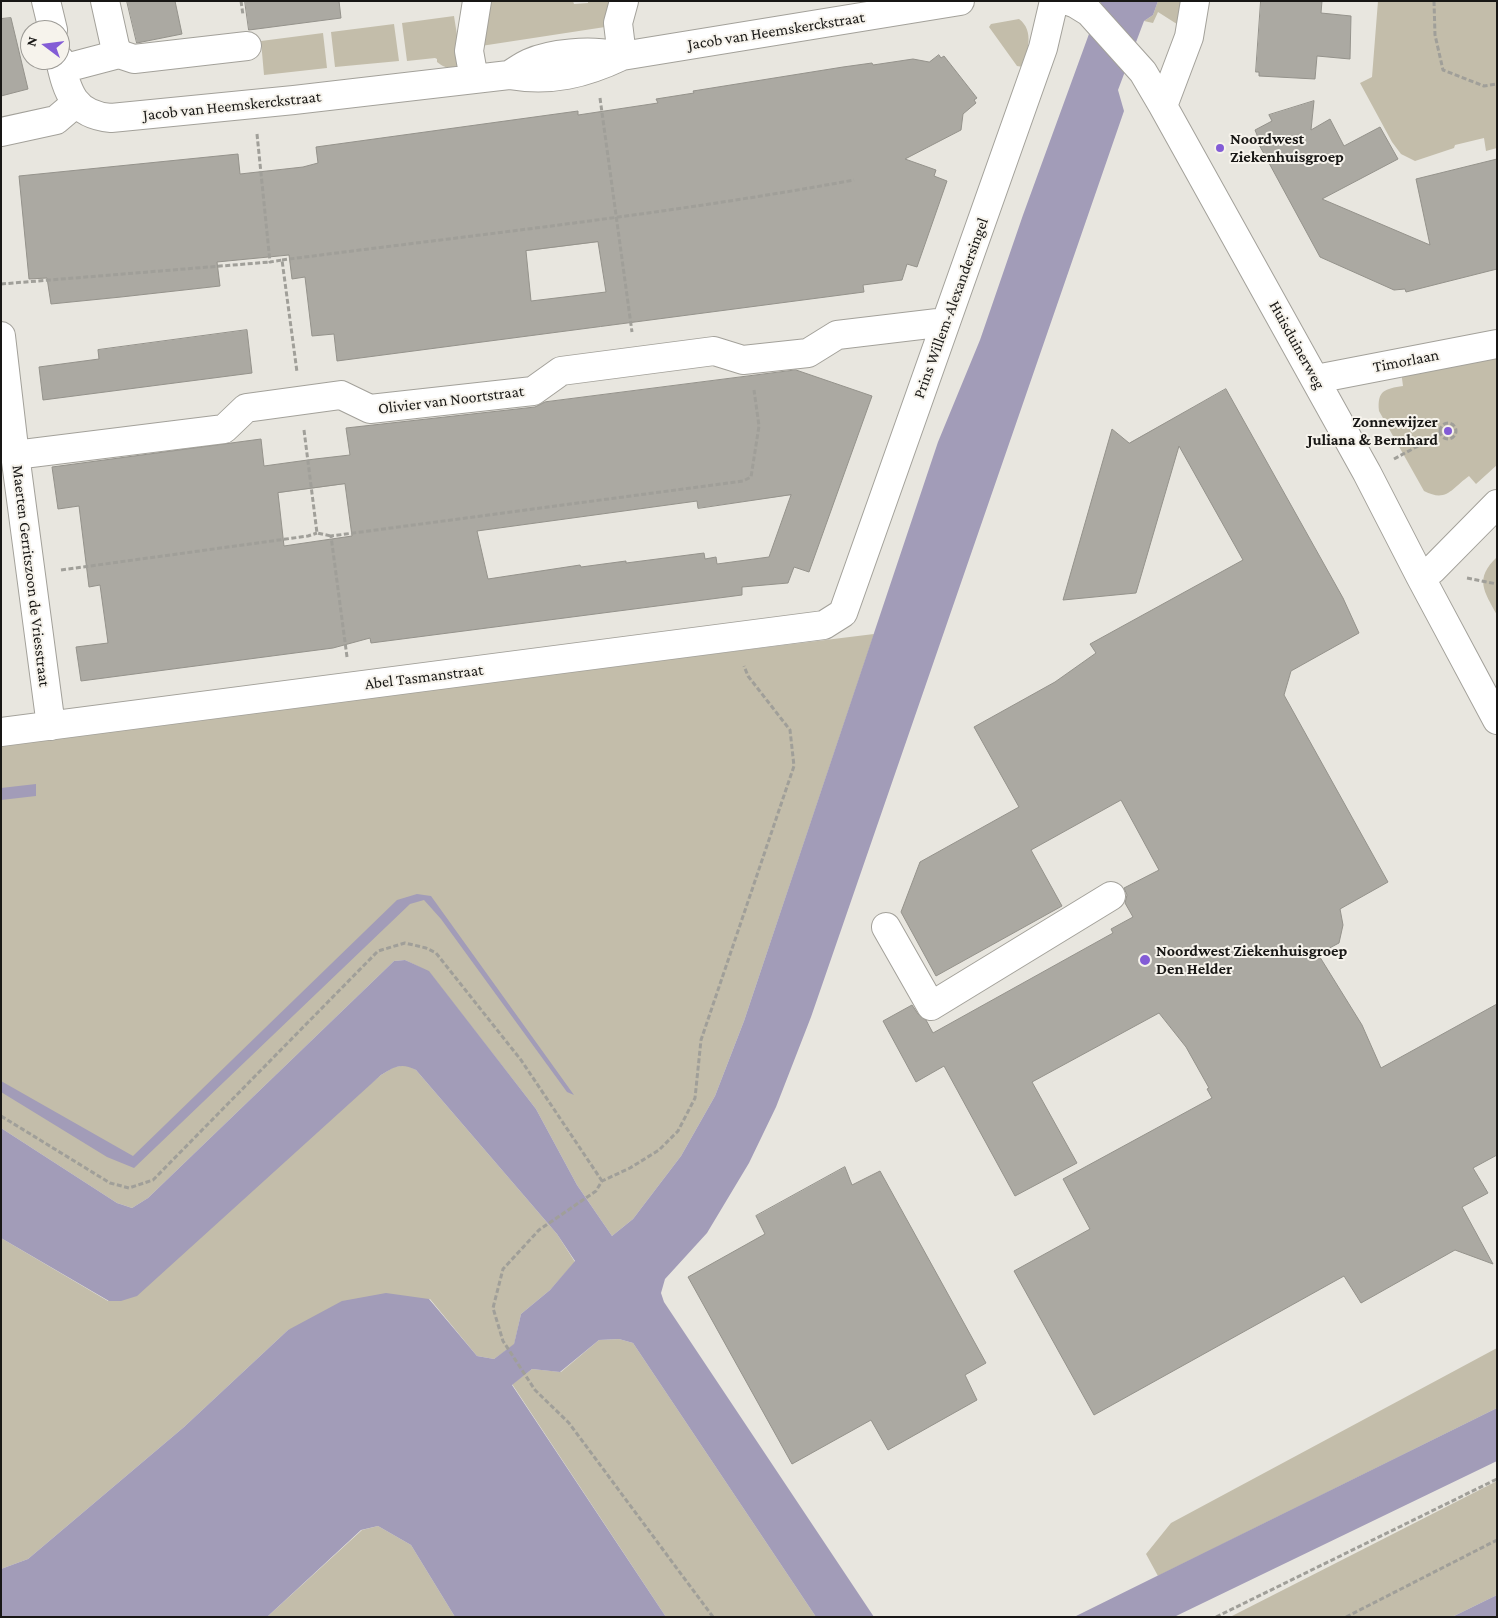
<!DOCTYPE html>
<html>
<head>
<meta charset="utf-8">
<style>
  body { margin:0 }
  #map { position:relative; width:1498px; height:1618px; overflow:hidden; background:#e8e6df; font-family:"Crimson Pro",serif }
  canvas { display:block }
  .frame { position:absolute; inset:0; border:2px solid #181715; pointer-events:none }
  .north { position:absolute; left:20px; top:20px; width:50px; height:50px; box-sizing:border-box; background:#f6f3ec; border:1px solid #9d9b96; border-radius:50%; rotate:285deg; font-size:14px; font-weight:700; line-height:20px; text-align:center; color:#181715 }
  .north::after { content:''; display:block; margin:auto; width:18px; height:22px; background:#835cd6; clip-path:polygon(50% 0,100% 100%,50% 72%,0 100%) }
</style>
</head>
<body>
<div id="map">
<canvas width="1498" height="1618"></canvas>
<div class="frame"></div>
<div class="north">N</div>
</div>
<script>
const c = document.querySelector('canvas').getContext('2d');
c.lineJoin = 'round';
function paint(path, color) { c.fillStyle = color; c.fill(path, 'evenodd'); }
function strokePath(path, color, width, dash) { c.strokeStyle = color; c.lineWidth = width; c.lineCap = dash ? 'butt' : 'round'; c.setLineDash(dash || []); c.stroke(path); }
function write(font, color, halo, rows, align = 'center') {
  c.font = font + ' "Crimson Pro",serif'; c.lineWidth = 4; c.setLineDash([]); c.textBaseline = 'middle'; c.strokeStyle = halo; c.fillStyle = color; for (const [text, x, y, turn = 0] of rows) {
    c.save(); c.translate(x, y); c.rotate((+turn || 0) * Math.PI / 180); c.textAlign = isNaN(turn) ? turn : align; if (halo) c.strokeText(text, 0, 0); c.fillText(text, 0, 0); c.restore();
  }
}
paint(new Path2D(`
  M 487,1 L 573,1 L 574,4 L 588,3 L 588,1 L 611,1 L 605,27 L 481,46 Z
  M 1158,1 L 1186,1 L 1180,26 L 1158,12 L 1153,23 L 1144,21 L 1153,15 Z
  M 1378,1 L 1497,1 L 1497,148 L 1486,151 L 1484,138 L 1455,145 L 1454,148 L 1415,161 L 1401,154 L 1392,142 L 1360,83 L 1372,77 Z
  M 454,16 L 462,67 C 451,69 446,69 437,62 L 437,59 L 435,58 L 407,61 L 402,23 Z
  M 1019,19 C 1035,31 1027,52 1023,67 L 1017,66 L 989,27 L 991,24 Z
  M 394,24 L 399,61 L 335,67 L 331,32 Z
  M 323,33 L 327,68 L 264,75 L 261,41 Z
  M 1497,351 L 1497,465 L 1476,484 L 1469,476 C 1452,488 1447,503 1424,491 L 1379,411 C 1377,390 1385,389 1403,386 L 1401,371 Z
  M 1497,557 L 1497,615 C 1484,591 1474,579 1497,557 Z
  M 874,634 L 744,1021 L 715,1096 L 681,1156 L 633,1219 L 612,1236 L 577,1185 L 536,1109 L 429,972 L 405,960 L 394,961 L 148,1198 L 132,1208 L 117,1203 L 1,1128 L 1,743 L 119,727 Z
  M 407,1065 L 416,1070 L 557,1234 L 575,1262 L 550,1290 L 521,1314 L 514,1345 L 494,1359 L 477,1356 L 430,1299 L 288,1330 L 184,1427 L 28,1559 L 1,1569 L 1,1238 L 108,1301 L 381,1075 L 394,1067 Z
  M 619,1339 L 633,1343 L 816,1617 L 666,1617 L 512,1384 L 532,1369 L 561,1372 L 599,1340 Z
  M 1497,1348 L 1497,1408 L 1158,1576 L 1146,1554 L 1171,1523 Z
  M 1497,1481 L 1497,1595 L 1452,1617 L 1230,1617 Z
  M 378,1526 L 411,1545 L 455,1617 L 267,1617 L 362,1530 Z`), '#c3bdaa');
paint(new Path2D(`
  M 1101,1 L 1158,1 L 1153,15 L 1144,21 L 1118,90 L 1124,111 L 811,1017 L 776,1107 L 749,1163 L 707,1233 L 665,1279 L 661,1293 L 664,1302 L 874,1617 L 816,1617 L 633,1343 L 619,1339 L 599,1340 L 560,1372 L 532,1369 L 512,1385 L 666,1617 L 455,1617 L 411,1545 L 378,1526 L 361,1530 L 267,1617 L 1,1617 L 1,1569 L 28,1559 L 184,1427 L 288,1330 L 342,1301 L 386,1293 L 429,1299 L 477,1356 L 494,1359 L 514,1344 L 521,1314 L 550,1290 L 575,1261 L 557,1234 L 416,1070 C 401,1062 394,1067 381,1075 L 137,1296 L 121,1301 L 109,1301 L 1,1238 L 1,1128 L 117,1203 L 132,1208 L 148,1198 L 394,961 L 405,960 L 429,971 L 536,1109 L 577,1185 L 612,1236 L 633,1219 L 681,1156 L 715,1096 L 744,1021 L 938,442 L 980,340 L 1023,215 Z
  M 36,784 L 36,796 L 1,800 L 1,788 Z
  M 417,894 L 431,896 L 574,1095 L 567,1092 L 441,919 L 424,900 L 410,904 L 134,1168 L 107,1157 L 1,1092 L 1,1081 L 133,1156 L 397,900 Z
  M 1497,1408 L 1497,1461 L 1174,1617 L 1074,1617 Z
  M 1497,1595 L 1497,1617 L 1452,1617 Z`), '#a29cb8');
const building = new Path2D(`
  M 127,1 L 175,1 L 182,34 L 137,43 Z
  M 245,1 L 339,1 L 341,18 L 249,30 Z
  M 1261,1 L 1322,1 L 1321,13 L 1351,16 L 1350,59 L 1317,56 L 1315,79 L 1259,76 L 1259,72 L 1256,72 Z
  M 11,18 L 28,89 L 1,96 L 1,19 Z
  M 939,55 L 941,58 L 944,56 L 977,98 L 974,100 L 976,103 L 963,114 L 961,130 L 905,159 L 936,170 L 934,176 L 947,181 L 917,267 L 907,264 L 902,280 L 863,285 L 864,292 L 337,361 L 334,334 L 312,336 L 305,277 L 292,279 L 289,255 L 217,262 L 220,286 L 121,297 L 51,304 L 47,278 L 29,279 L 19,176 L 238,154 L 240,174 L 303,167 L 318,163 L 316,147 L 578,111 L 578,115 L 658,103 L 656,99 L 694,93 L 693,91 L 843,67 L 872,63 L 873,65 L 913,59 L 929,62 ZM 598,242 L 606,292 L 531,301 L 526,251 Z
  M 1314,101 L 1311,130 L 1330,119 L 1344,146 L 1380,127 L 1398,159 L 1322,199 L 1430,245 L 1416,179 L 1497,159 L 1497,269 L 1406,292 L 1405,289 L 1394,290 L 1320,257 L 1257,141 L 1259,140 L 1255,130 L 1272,121 L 1269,115 Z
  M 247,330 L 252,373 L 43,400 L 39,367 L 99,359 L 98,350 Z
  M 796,370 L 872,396 L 809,572 L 794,567 L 788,583 L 742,587 L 742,595 L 371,643 L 370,638 L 333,648 L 81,681 L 76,647 L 108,643 L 100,585 L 89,587 L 79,506 L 58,509 L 52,467 L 261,439 L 264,466 L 315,459 L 350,455 L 346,428 L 535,407 L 545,402 ZM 345,484 L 352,536 L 284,546 L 278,493 ZM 791,495 L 769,557 L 717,564 L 716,557 L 705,559 L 704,553 L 626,563 L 626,561 L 581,567 L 580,565 L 488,579 L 477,531 L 697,501 L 698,508 Z
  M 1226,389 L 1343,598 L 1359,633 L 1291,671 L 1284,695 L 1388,882 L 1340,909 L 1343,925 L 1339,943 L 1318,954 L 1362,1025 L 1381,1068 L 1497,1004 L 1497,1155 L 1473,1168 L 1488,1193 L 1462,1207 L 1493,1264 L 1455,1250 L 1361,1303 L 1344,1276 L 1094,1415 L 1014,1271 L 1090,1229 L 1063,1179 L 1212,1098 L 1207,1089 L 1209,1088 L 1186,1047 L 1159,1013 L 1032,1082 L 1077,1163 L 1015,1196 L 944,1066 L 916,1082 L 883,1021 L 912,1005 L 918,1014 L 926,1020 L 933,1033 L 1113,933 L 1111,929 L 1133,917 L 1125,903 L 1127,895 L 1124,888 L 1159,870 L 1121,800 L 1031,850 L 1062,906 L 936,976 L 901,912 L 920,862 L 1019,807 L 974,727 L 1055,682 L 1096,653 L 1090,644 L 1243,560 L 1179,446 L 1136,593 L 1063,600 L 1112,429 L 1129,443 Z
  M 845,1167 L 852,1185 L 880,1171 L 986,1363 L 965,1375 L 977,1400 L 888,1450 L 871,1420 L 792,1464 L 688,1277 L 765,1234 L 756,1216 Z`);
paint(building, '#aba9a2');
strokePath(building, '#94928b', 1);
const minor = new Path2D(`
  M 46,1 L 53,30
  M 105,1 L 115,46 L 119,54
  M 1068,1 L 1076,4 L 1089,12 L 1143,72 L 1163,106 L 1367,473 L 1420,576 L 1497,720
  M 622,56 L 618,23 L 624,1
  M 60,60 C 67,92 74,115 111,118 L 294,100 L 509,75 C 551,82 584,74 622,56 L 960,1
  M 62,69 L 119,54 L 134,59 L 247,46
  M 509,75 C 516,71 522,66 529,63 C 551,53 590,50 613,55
  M 474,79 L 469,51 L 477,1
  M 1163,106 L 1189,37 L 1195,1
  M 1,132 L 56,120 L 76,103
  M 1,336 L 13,439 L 51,726
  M 1316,379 L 1497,344
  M 15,455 L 224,429 L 246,408 L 341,395 L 370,409 L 533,391 L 561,371 L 714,351 L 743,360 L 808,353 L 837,335 L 946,322
  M 1420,576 L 1432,570 L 1497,504
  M 1,732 L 824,625 L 843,613 L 1043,48 L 1054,1
  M 886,927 L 931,1006 L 1111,896`);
strokePath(minor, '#a3a19a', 30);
strokePath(new Path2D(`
  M 241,1 L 243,15
  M 1434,1 L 1435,35 L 1443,70 L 1484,86 L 1497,84
  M 600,98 L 632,332
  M 257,134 L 270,262 L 282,260 L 297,372
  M 282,260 C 473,235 664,215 854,180
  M 1,284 L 270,262
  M1440 431a8 8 0 1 1 16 0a8 8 0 1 1-16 0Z
  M 304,430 L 317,533 L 331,536
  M 1394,459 L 1440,434
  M 61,570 L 308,536 L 317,533
  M 1467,578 L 1497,584
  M 347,657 L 331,536 L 743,481 L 751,477 L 759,426 L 754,390
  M 1,1116 L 110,1183 L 129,1188 L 153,1180 L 378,951 L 405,943 L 426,948 L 436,953 L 521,1060 L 602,1181
  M 713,1617 L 569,1423 L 535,1390 L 503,1341 L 493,1308 L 503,1269 L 539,1230 L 596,1191 L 602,1181 L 630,1168 L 659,1150 L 678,1131 L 695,1098 L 701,1040 L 794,766 L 790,730 L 748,676 L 744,666
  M 1216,1617 L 1497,1479
  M 1346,1617 L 1497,1540`), '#a09f99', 3, [5, 2.5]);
strokePath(minor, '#fff', 28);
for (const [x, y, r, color] of [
  [1220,148,5,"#835cd6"],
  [1448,431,5,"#835cd6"],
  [1145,960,6,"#835cd6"]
]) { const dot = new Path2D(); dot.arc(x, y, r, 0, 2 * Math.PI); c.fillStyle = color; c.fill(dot); strokePath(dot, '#f6f3ec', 2); }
write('16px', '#181715', '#f6f3ec', [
  ["Jacob van Heemskerckstraat",776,31,-9],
  ["Jacob van Heemskerckstraat",232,106,-6],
  ["Prins Willem-Alexandersingel",951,308,-70],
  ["Huisduinerweg",1297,345,61],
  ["Timorlaan",1406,361,-11],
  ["Olivier van Noortstraat",451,400,-7],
  ["Maerten Gerritszoon de Vriesstraat",31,576,83],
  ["Abel Tasmanstraat",424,677,-7]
]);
write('bold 16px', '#181715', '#f6f3ec', [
  ["Noordwest",1230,139],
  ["Ziekenhuisgroep",1230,157],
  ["Zonnewijzer",1438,422,"right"],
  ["Juliana & Bernhard",1438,440,"right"],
  ["Noordwest Ziekenhuisgroep",1156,951],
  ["Den Helder",1156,969]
], 'left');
</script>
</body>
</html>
